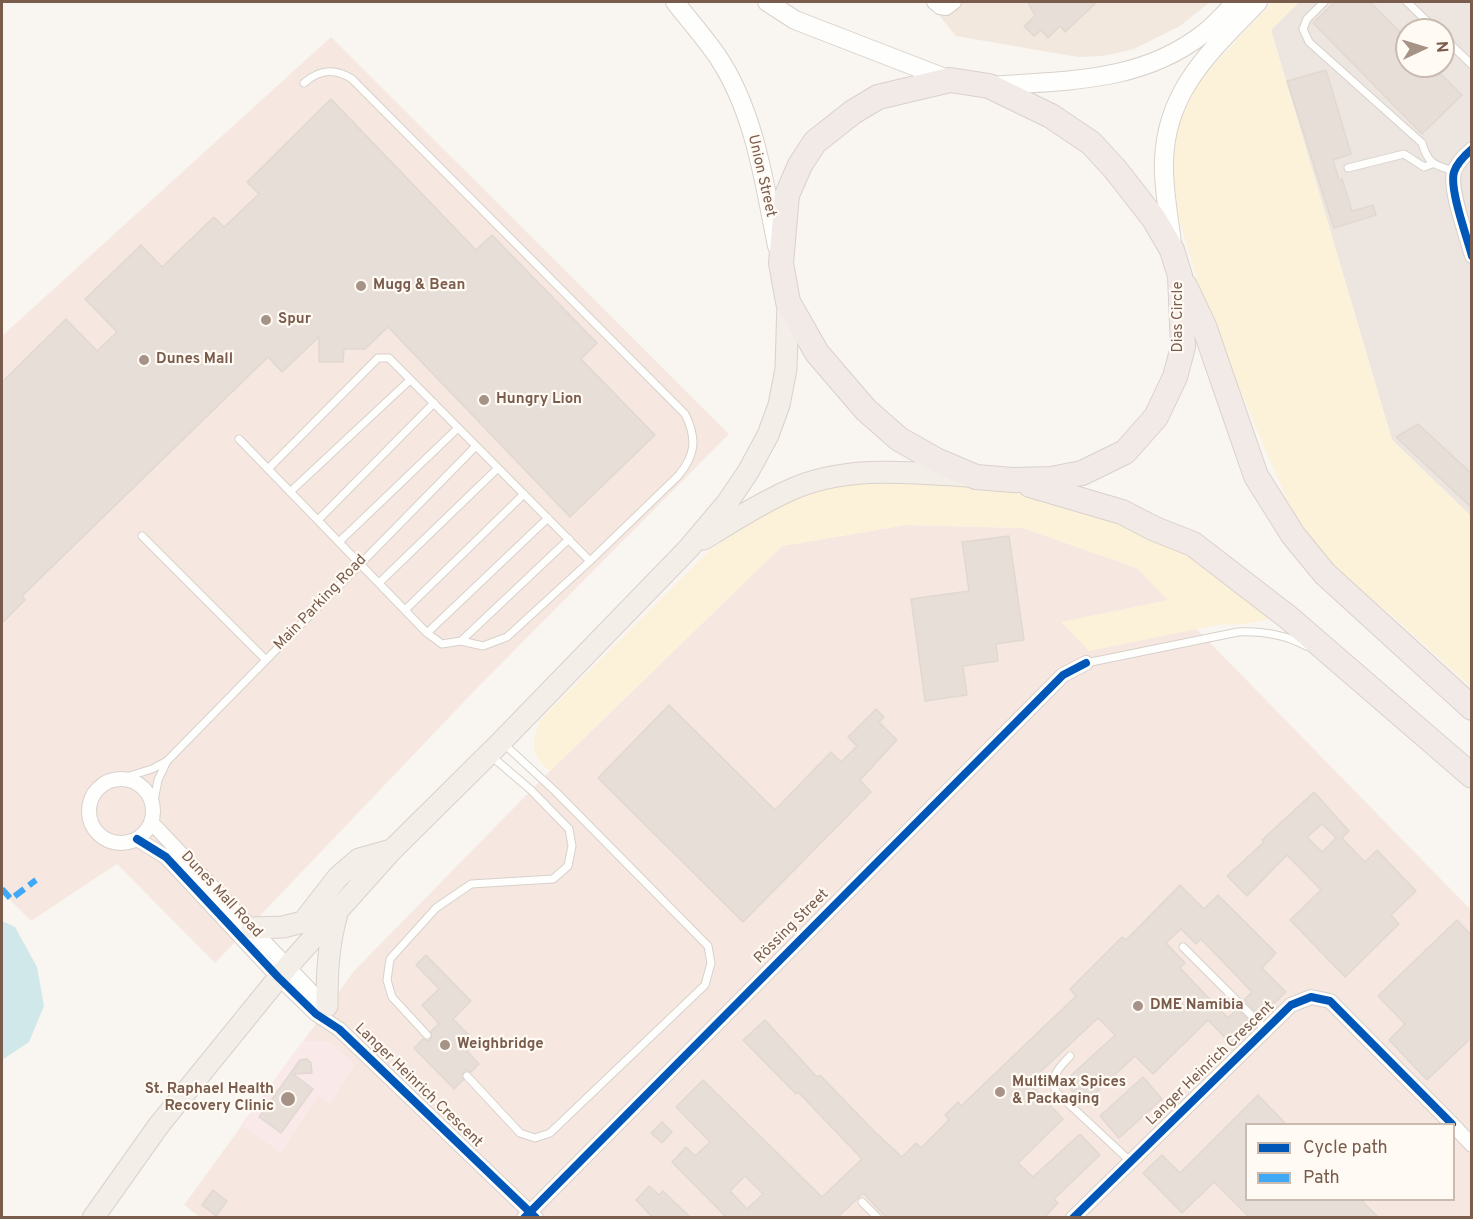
<!DOCTYPE html>
<html>
<head>
<meta charset="utf-8">
<style>
  body { margin:0 }
  #map { position:relative; width:1473px; height:1219px; overflow:hidden; background:#f9f5f0; font-family:Overpass,sans-serif }
  canvas { display:block }
  .frame { position:absolute; inset:0; border:3px solid #7a5c4d; pointer-events:none }
  .legend { position:absolute; left:1245px; top:1123px; width:210px; height:78px; box-sizing:border-box; background:#fffaf3; border:2px solid #cabbb1; margin:0; padding:8px 10px; list-style:none; font-size:18px; color:#7a5c4d }
  .legend li { display:flex; align-items:center; gap:12px; height:30px }
  .legend b { width:30px; border:2px solid #cabbb1 }
  .north { position:absolute; left:1395px; top:18px; width:60px; height:60px; box-sizing:border-box; background:#fffaf3; border:2px solid #cabbb1; border-radius:50%; rotate:86deg; font-size:16px; font-weight:700; line-height:24px; text-align:center; color:#7a5c4d }
  .north::after { content:''; display:block; margin:auto; width:21px; height:27px; background:#a69286; clip-path:polygon(50% 0,100% 100%,50% 72%,0 100%) }
</style>
</head>
<body>
<div id="map">
<canvas width="1473" height="1219"></canvas>
<div class="frame"></div>
<ul class="legend">
<li><b style="height:8px;background:#0057b8"></b>Cycle path</li>
<li><b style="height:8px;background:#3fa9f5"></b>Path</li>
</ul>
<div class="north">N</div>
</div>
<script>
const c = document.querySelector('canvas').getContext('2d');
c.lineJoin = 'round';
function paint(path, color) { c.fillStyle = color; c.fill(path, 'evenodd'); }
function strokePath(path, color, width, dash) { c.strokeStyle = color; c.lineWidth = width; c.lineCap = dash ? 'butt' : 'round'; c.setLineDash(dash || []); c.stroke(path); }
function write(font, color, halo, rows, align = 'center') {
  c.font = font + ' Overpass,sans-serif'; c.lineWidth = 4.5; c.setLineDash([]); c.textBaseline = 'middle'; c.strokeStyle = halo; c.fillStyle = color; for (const [text, x, y, turn = 0] of rows) {
    c.save(); c.translate(x, y); c.rotate((+turn || 0) * Math.PI / 180); c.textAlign = isNaN(turn) ? turn : align; if (halo) c.strokeText(text, 0, 0); c.fillText(text, 0, 0); c.restore();
  }
}
paint(new Path2D(`
  M 928,2 L 1210,2 L 1180,26 L 1134,49 L 1103,56 L 1078,57 L 956,36 Z`), '#f2e8de');
paint(new Path2D(`
  M 331,37 L 729,434 L 479,686 L 215,963 L 117,864 L 31,921 L 2,892 L 2,336 Z
  M 906,525 L 1023,528 L 1137,568 L 1471,910 L 1471,1217 L 201,1218 L 184,1205 L 354,971 L 550,771 L 782,546 ZM 1246,1124 L 1454,1124 L 1454,1200 L 1246,1200 Z`), '#f6e8e1');
paint(new Path2D(`
  M 1299,2 L 1471,2 L 1471,516 L 1392,440 L 1271,30 ZM 1407,30 L 1443,30 L 1443,66 L 1407,66 Z`), '#ede5e0');
paint(new Path2D(`
  M 303,1041 L 329,1041 L 355,1065 L 330,1104 L 318,1096 L 281,1153 L 241,1125 Z`), '#fae9e9');
paint(new Path2D(`
  M 1273,2 L 1299,2 L 1271,30 L 1392,440 L 1471,516 L 1471,687 L 1388,612 L 1351,584 L 1320,549 L 1294,516 L 1220,343 L 1199,286 L 1179,218 L 1173,173 L 1173,152 L 1182,113 L 1203,76 Z
  M 882,476 L 998,488 L 1126,519 L 1214,565 L 1275,618 L 1244,624 L 1217,625 L 1089,651 L 1061,622 L 1168,600 L 1137,568 L 1023,528 L 906,525 L 782,546 L 550,771 C 529,755 532,740 541,719 L 708,552 L 784,497 Z`), '#fbf2d9');
paint(new Path2D(`
  M 2,921 L 15,927 L 37,967 L 44,1006 L 29,1042 L 2,1060 Z`), '#d0e8ea');
const building = new Path2D(`
  M 1028,2 L 1097,2 L 1065,32 L 1060,26 L 1048,38 L 1041,30 L 1034,36 L 1024,26 L 1035,16 Z
  M 1335,2 L 1370,2 L 1407,39 L 1407,66 L 1433,66 L 1462,95 L 1422,134 L 1313,23 Z
  M 1326,70 L 1351,154 L 1333,160 L 1339,180 L 1342,179 L 1352,211 L 1373,205 L 1376,215 L 1334,228 L 1287,81 Z
  M 331,99 L 476,250 L 492,235 L 597,343 L 581,359 L 655,435 L 570,517 L 388,327 L 365,349 L 344,349 L 343,362 L 319,362 L 319,337 L 282,372 L 268,357 L 22,596 L 25,600 L 2,623 L 2,382 L 66,319 L 97,351 L 117,332 L 85,299 L 141,245 L 162,267 L 214,217 L 224,227 L 259,194 L 247,182 Z
  M 1418,424 L 1472,474 L 1472,508 L 1396,437 Z
  M 1009,536 L 1024,640 L 996,644 L 998,661 L 963,666 L 967,695 L 925,701 L 911,599 L 969,591 L 962,542 Z
  M 669,705 L 775,810 L 831,752 L 841,762 L 857,746 L 848,737 L 876,709 L 884,717 L 879,722 L 897,740 L 860,780 L 871,792 L 743,922 L 598,778 Z
  M 1314,792 L 1349,831 L 1342,838 L 1365,862 L 1377,850 L 1416,891 L 1391,915 L 1399,924 L 1345,977 L 1290,920 L 1321,890 L 1287,855 L 1247,896 L 1227,876 L 1264,842 L 1262,840 ZM 1322,824 L 1336,838 L 1322,852 L 1307,837 Z
  M 1180,885 L 1204,909 L 1218,895 L 1276,953 L 1262,968 L 1286,992 L 1268,1009 L 1260,1009 L 1257,1013 L 1244,1000 L 1252,992 L 1201,939 L 1196,944 L 1181,929 L 1166,943 L 1185,963 L 1180,968 L 1228,1018 L 1237,1009 L 1249,1021 L 1245,1026 L 1245,1034 L 1233,1046 L 1208,1020 L 1153,1074 L 1135,1056 L 1084,1104 L 1064,1082 L 1115,1035 L 1098,1018 L 1034,1078 L 1036,1080 L 1031,1085 L 1063,1119 L 1018,1163 L 1033,1177 L 1080,1134 L 1100,1155 L 1054,1199 L 1058,1203 L 1044,1218 L 887,1218 L 863,1193 L 837,1218 L 727,1218 L 672,1162 L 686,1147 L 695,1156 L 710,1142 L 676,1107 L 703,1080 L 822,1197 L 862,1159 L 798,1092 L 796,1094 L 743,1040 L 765,1020 L 817,1077 L 820,1075 L 874,1131 L 902,1157 L 916,1143 L 921,1148 L 949,1120 L 945,1115 L 958,1102 L 961,1106 L 1076,996 L 1070,989 L 1122,937 L 1126,940 ZM 745,1176 L 763,1194 L 747,1209 L 730,1191 Z
  M 1457,920 L 1472,936 L 1472,1037 L 1427,1080 L 1389,1040 L 1405,1024 L 1378,996 Z
  M 426,955 L 471,1001 L 453,1019 L 476,1042 L 467,1051 L 479,1064 L 471,1072 L 466,1070 L 463,1072 L 463,1080 L 454,1089 L 414,1048 L 423,1039 L 428,1041 L 431,1039 L 431,1031 L 439,1024 L 422,1005 L 439,989 L 416,965 Z
  M 307,1059 L 311,1063 L 312,1073 L 293,1074 L 313,1089 L 281,1133 L 259,1117 L 300,1060 Z
  M 1143,1077 L 1162,1099 L 1119,1138 L 1100,1116 Z
  M 1258,1095 L 1287,1125 L 1246,1125 L 1246,1200 L 1361,1200 L 1379,1218 L 1250,1218 L 1214,1182 L 1182,1213 L 1143,1173 L 1162,1155 L 1180,1173 Z
  M 662,1122 L 672,1132 L 662,1143 L 651,1133 Z
  M 649,1186 L 659,1195 L 663,1191 L 691,1218 L 653,1218 L 636,1200 Z
  M 213,1190 L 227,1201 L 216,1216 L 202,1205 Z`);
paint(building, '#e6ded7');
strokePath(building, '#e2d8d2', 1.5);
const lane = new Path2D(`
  M 1324,2 L 1307,19 L 1303,29 L 1309,42 L 1422,143 C 1428,164 1434,165 1454,171
  M 1407,2 L 1436,30
  M 1443,37 L 1472,65
  M 1348,168 L 1404,154 L 1424,167 L 1432,164
  M 239,439 L 427,633 L 442,644 L 461,641 L 483,646 L 507,637 L 590,561 L 678,476 C 696,455 697,438 685,414 L 352,79 C 335,68 320,69 304,83
  M 268,469 L 378,358 L 389,358 L 590,561
  M 290,492 L 410,380
  M 318,520 L 434,403
  M 142,536 L 265,659
  M 339,542 L 458,428
  M 379,583 L 498,468
  M 405,610 L 524,494
  M 427,633 L 548,518
  M 461,641 L 569,539
  M 1086,663 L 1238,632 C 1262,631 1284,634 1306,646
  M 120,779 L 152,769 L 167,761 L 476,446
  M 153,806 L 158,780 L 167,761
  M 1183,947 L 1266,1030
  M 427,1035 L 392,997 L 387,980 L 390,959 L 436,908 L 471,884 L 553,879 L 568,866 L 572,846 L 569,829 L 531,790 L 490,755
  M 1070,1056 C 1060,1067 1049,1076 1056,1092 L 1130,1161
  M 467,1076 L 520,1133 L 535,1138 L 550,1133 L 705,985 L 711,963 L 708,946 L 556,792 L 504,744
  M 862,1202 L 878,1218`);
const street = new Path2D(`
  M 934,2 L 940,7 L 946,8 L 954,2
  M 1472,149 C 1465,155 1457,163 1454,172 C 1449,189 1467,237 1472,256
  M89 811a32 32 0 1 1 64 0a32 32 0 1 1-64 0Z
  M 151,822 L 328,1009
  M 137,839 L 166,857 L 278,977 L 316,1014 L 339,1029 L 536,1218
  M 1454,1126 L 1472,1145
  M 524,1218 L 1063,675 L 1086,663
  M 1073,1218 L 1291,1005 L 1311,997 L 1330,1001 L 1452,1124`);
const secondary = new Path2D(`
  M 675,2 C 689,20 705,38 718,57 C 755,113 764,182 777,246
  M 767,2 L 795,20 L 950,80
  M 991,86 C 1066,80 1140,83 1203,34 C 1215,25 1226,12 1236,2
  M 1172,244 C 1169,217 1163,188 1164,161 C 1166,89 1212,50 1258,2`);
const primary = new Path2D(`
  M 704,539 C 731,522 759,504 788,491 C 843,465 908,472 966,476
  M 252,928 L 283,927 L 303,922 L 338,877 L 359,859 L 391,850
  M 327,1006 C 327,973 328,945 337,914
  M 93,1218 L 159,1125 L 288,966 L 392,850 L 501,742 L 688,549 L 727,503 L 748,472 L 768,435 L 779,405 L 786,369 L 788,302`);
const highway = new Path2D(`
  M 950,80 L 989,86 L 1051,116 L 1091,143 L 1115,169 L 1154,219 L 1172,250 L 1180,276 L 1183,347 L 1175,377 L 1156,417 L 1125,452 L 1082,473 L 1051,479 L 1013,480 L 976,477 L 936,460 L 899,439 L 866,410 L 817,353 L 788,302 L 781,263 L 787,195 L 800,165 L 815,142 L 853,112 L 878,97 Z
  M 1185,286 L 1204,326 L 1256,476 L 1293,535 L 1325,574 L 1472,708
  M 1030,485 L 1122,512 L 1155,529 L 1193,544 L 1289,618 L 1472,776`);
strokePath(lane, '#d7d1cb', 9);
strokePath(street, '#d7d1cb', 16);
strokePath(secondary, '#d9d2cb', 20);
strokePath(primary, '#dad1cc', 23);
strokePath(highway, '#dad1cc', 26);
strokePath(lane, '#fefefd', 7);
strokePath(street, '#fefefd', 14);
strokePath(secondary, '#fefefd', 18);
strokePath(primary, '#f3eee8', 21);
strokePath(highway, '#f2eae7', 24);
strokePath(new Path2D(`
  M 2,889 L 11,899 L 36,880`), '#3fa9f5', 6, [12, 6]);
strokePath(new Path2D(`
  M 1472,149 C 1465,155 1457,163 1454,172 C 1449,189 1467,237 1472,256
  M 137,839 L 166,857 L 278,977 L 316,1014 L 339,1029 L 536,1218
  M 524,1218 L 1063,675 L 1086,663
  M 1073,1218 L 1291,1005 L 1311,997 L 1330,1001 L 1452,1124`), '#0057b8', 8);
for (const [x, y, r, color] of [
  [361,286,6,"#a69286"],
  [266,320,6,"#a69286"],
  [144,360,6,"#a69286"],
  [484,400,6,"#a69286"],
  [1138,1006,6,"#a69286"],
  [445,1045,6,"#a69286"],
  [1000,1092,6,"#a69286"],
  [288,1099,8,"#a69286"]
]) { const dot = new Path2D(); dot.arc(x, y, r, 0, 2 * Math.PI); c.fillStyle = color; c.fill(dot); strokePath(dot, '#fffaf3', 2); }
write('15px', '#7a5c4d', '#fffaf3', [
  ["Union Street",761,176,77],
  ["Dias Circle",1179,317,-90],
  ["Main Parking Road",321,603,-46],
  ["Dunes Mall Road",221,895,47],
  ["Rössing Street",792,927,-45],
  ["Langer Heinrich Crescent",1211,1064,-44],
  ["Langer Heinrich Crescent",418,1086,44]
]);
write('bold 15px', '#7a5c4d', '#fffaf3', [
  ["Mugg & Bean",373,286],
  ["Spur",278,320],
  ["Dunes Mall",156,360],
  ["Hungry Lion",496,400],
  ["DME Namibia",1150,1006],
  ["Weighbridge",457,1045],
  ["MultiMax Spices",1012,1083],
  ["& Packaging",1012,1100],
  ["St. Raphael Health",274,1090,"right"],
  ["Recovery Clinic",274,1107,"right"]
], 'left');
</script>
</body>
</html>
